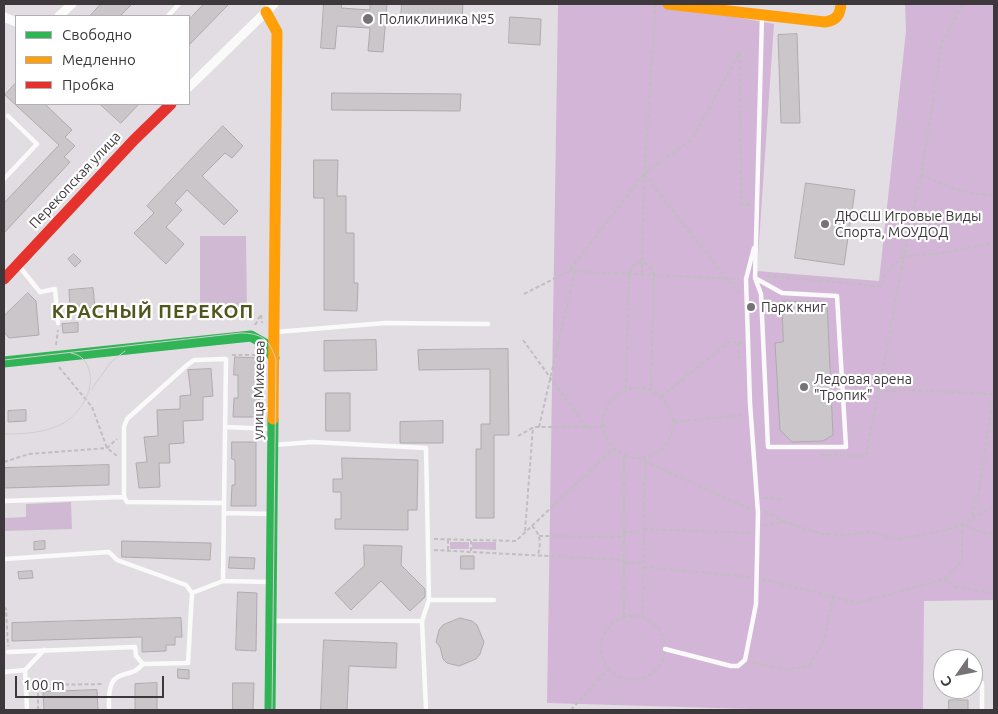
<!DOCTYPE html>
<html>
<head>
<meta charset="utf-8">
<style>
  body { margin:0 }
  #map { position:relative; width:998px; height:714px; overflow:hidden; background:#e2dde2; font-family:Ubuntu,sans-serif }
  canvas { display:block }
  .frame { position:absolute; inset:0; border:5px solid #3c383c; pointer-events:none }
  .legend { position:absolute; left:15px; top:15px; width:175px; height:90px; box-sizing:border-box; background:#fff; border:1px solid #b1afb1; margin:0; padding:6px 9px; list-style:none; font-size:15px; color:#3c383c }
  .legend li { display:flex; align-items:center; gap:10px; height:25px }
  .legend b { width:25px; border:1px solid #b1afb1 }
  .north { position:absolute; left:933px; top:649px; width:50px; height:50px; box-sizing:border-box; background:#fff; border:1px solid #b1afb1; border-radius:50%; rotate:237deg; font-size:14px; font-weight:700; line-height:20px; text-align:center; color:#3c383c }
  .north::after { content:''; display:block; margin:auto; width:18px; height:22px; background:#767276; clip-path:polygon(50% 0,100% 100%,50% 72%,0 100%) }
  .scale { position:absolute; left:15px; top:676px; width:149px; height:22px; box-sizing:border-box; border:2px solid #3c383c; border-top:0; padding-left:6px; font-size:15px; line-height:18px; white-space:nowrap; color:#3c383c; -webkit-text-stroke:4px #fff; paint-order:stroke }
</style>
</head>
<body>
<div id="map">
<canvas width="998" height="714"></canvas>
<div class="frame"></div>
<ul class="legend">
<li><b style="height:6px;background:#30b455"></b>Свободно</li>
<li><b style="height:6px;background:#ff9f0a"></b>Медленно</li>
<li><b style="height:6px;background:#e5322d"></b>Пробка</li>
</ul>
<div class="north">С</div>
<div class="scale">100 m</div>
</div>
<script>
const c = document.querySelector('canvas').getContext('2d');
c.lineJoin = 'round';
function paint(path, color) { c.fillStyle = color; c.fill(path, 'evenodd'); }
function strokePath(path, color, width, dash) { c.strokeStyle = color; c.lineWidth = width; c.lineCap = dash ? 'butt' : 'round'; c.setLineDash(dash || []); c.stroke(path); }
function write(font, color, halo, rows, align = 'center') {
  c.font = font + ' Ubuntu,sans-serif'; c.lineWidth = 4.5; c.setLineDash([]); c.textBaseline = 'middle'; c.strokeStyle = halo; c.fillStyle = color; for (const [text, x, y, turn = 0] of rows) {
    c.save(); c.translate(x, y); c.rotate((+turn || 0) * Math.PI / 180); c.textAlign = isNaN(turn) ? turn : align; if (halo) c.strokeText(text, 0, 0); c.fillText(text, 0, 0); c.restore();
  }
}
paint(new Path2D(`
  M 200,236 L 246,236 L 247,307 L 200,308 Z
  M 71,502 L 72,529 L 4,531 L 4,518 L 26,517 L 26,504 Z
  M 450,542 L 469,542 L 469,549 L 450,549 Z
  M 472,542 L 496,542 L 496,550 L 472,549 Z`), '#d0bad3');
paint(new Path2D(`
  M 664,4 L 774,24 L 757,271 L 879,281 L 906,31 L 905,4 L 994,4 L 994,600 L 924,601 L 923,710 L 785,710 L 547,703 L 558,5 Z`), '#d3b5d7');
const building = new Path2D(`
  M 101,4 L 132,4 L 120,16 L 90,16 Z
  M 204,4 L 229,4 L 189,45 L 189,20 Z
  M 324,4 L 342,4 L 341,8 L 370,10 L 370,4 L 387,4 L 383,52 L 368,51 L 370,28 L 337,26 L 335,49 L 321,48 Z
  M 402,4 L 463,4 L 462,20 L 401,17 Z
  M 510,17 L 541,19 L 540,45 L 509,43 Z
  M 797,34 L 800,123 L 781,123 L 778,35 Z
  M 16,83 L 16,104 L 45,104 L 72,130 L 65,137 L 75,146 L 64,157 L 70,162 L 4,233 L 4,203 L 59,145 L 5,95 Z
  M 332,93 L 461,94 L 460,111 L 332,110 Z
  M 100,104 L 139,104 L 121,123 Z
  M 223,126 L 243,146 L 232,158 L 225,153 L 202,176 L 238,211 L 224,225 L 187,190 L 175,203 L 182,210 L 166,227 L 184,244 L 166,264 L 134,233 L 154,213 L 147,206 Z
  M 314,160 L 338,160 L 337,196 L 346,196 L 346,233 L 354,233 L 354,283 L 358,283 L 357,311 L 324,310 L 324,198 L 314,198 Z
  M 806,183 L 855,190 L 844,265 L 795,258 Z
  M 74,254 L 81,261 L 75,267 L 68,259 Z
  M 93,288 L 95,307 L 70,309 L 69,290 Z
  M 28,293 L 36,301 L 39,335 L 9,338 L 4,332 L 4,316 Z
  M 782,301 L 827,302 L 833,435 L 823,441 L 792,442 L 780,430 L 775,343 L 783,342 Z
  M 78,323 L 78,332 L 63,333 L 62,324 Z
  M 376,340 L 377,370 L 324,371 L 324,341 Z
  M 508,349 L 509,435 L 494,435 L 494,518 L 476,518 L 476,449 L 481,449 L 481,424 L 490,424 L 490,369 L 419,370 L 418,350 Z
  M 235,357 L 260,358 L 259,417 L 233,417 L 234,398 L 238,398 L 238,375 L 234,375 Z
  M 211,369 L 213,396 L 203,397 L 203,420 L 183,421 L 184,443 L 169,444 L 170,463 L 159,463 L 160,487 L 139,488 L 136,463 L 147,462 L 144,437 L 158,436 L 157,410 L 180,409 L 180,396 L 191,395 L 188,370 Z
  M 326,393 L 350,393 L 350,431 L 326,431 Z
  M 26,410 L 26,421 L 8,422 L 8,411 Z
  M 443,421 L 443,443 L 400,443 L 400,422 Z
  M 232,442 L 256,442 L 256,506 L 231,506 L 232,485 L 235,485 L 235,460 L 232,459 Z
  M 342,458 L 418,460 L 417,510 L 408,510 L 408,530 L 335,529 L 335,519 L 341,519 L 341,492 L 333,492 L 333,479 L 342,479 Z
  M 109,465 L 109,485 L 4,488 L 4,468 Z
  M 45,541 L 45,549 L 34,550 L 34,542 Z
  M 122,541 L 211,543 L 210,560 L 122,557 Z
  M 364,545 L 402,546 L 401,565 L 425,589 L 425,597 L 410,611 L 381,581 L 351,610 L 335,593 L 364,566 Z
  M 461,556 L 474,556 L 474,569 L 461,569 Z
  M 230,557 L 255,558 L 254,569 L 229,568 Z
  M 32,571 L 33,578 L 19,579 L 18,572 Z
  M 238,592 L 257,593 L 256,651 L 236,650 Z
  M 181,618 L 182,637 L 175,637 L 175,645 L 166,645 L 166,651 L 142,652 L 142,637 L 12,641 L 12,623 Z
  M 460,618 L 472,621 L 477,625 L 484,642 L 480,654 L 476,659 L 459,666 L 447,663 L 443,659 L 440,647 L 436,642 L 439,630 L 443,625 Z
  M 324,640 L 397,643 L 396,668 L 349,666 L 347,710 L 321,710 Z
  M 178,669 L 189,670 L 189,679 L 178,678 Z
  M 157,683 L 157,710 L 135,710 L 135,684 Z
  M 233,683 L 254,683 L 253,710 L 233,710 Z
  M 97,690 L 98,710 L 44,710 L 43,692 Z
  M 949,700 L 968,700 L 968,710 L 949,710 Z`);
paint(building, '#cac6ca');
strokePath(building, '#aeaaae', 1);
strokePath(new Path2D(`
  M 740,53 L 741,204 L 750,205
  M 644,174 L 726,278 L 740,293
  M 921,174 C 943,185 970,197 994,194
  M 569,271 L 739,279
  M 642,274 L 644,174 L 656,4
  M 767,276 L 882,286 L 885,273 L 904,256 L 910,220 L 920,183 L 942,42 L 963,4
  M 524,294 L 569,271 L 644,174 L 693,138 L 740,51
  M 261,315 L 262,323
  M 255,325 L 260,316
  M 523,340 L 586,427
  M 738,343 L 739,363
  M 56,345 L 58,330
  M 232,355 L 260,355
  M 59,367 L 92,407 L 107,448 L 117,456
  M603 423a35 35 0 1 1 70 0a35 35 0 1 1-70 0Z
  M 626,389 L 629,274 L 633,265 L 642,262 L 649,265 L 654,274 L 651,390
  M 879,392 L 902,390 L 994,394
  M 661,397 L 729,342 L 742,343
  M 674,422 L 744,415
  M 539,427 L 575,271
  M 518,436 L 534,427 L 602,427
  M 821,455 L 866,456 L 904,256 L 937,254 L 994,243
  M 645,461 L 752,510
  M 4,462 L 29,454 L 107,448 L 117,439
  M 764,498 L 781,499
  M 765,511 L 785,522
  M 972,516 L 978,495 L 994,393
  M 764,525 L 785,522 L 822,534 L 848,535 L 870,532 L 899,539 L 946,530 L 962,524 L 994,506
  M 532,526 C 541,535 541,543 538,555
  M 643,529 L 751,533
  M 525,531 L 533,427
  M 623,532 L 643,533
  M 539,536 L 623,537
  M 434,539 L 516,541 L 613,449
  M 434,550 L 624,560
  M 448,550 L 448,540
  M 471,551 L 471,541
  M 624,563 L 643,563
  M 643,567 L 750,577
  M 762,579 L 858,603 L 945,579 L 956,587 L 994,593
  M 945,579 L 962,561 L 962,524 L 984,533 L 994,534
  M 4,607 L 6,609 L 8,646
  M601 648a32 32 0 1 1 64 0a32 32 0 1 1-64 0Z
  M 624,616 L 624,456
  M 643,616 L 645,459
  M 752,662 L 786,670 L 809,666 L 825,638 L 833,597
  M 38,710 L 38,685 L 104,684
  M 571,710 L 608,669`), '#c0bfc0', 2, [4, 2.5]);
strokePath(new Path2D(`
  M 168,16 L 179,4
  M 4,179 L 37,144 L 8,116
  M 18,265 L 40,292 L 55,289 L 58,323
  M 755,278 L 761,294 L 768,447 L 846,447 L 837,296 L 782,293 L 755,278 L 762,16
  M 276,332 L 385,323 L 488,324
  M 225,427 L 272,429
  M 274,445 L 312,442 L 426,448 L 429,600 L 422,621
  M 4,501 L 124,497
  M 224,503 L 127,502 L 124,497 L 124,427 L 127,419 L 186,366 L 194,360 L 226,359 L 223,581 L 269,582
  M 224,513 L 271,514
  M 4,559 L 109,552 L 117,560 L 186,585 L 192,593
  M 429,600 L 494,600
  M 272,621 L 422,621 L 426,710
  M 665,649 L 731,666 L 738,666 L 745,660 L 756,604 L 758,513 L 750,403 L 746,279 L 754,248
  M 8,652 L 135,647 L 136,656 L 143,664
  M 25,670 L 44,650
  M 4,672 L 25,670 L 27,710
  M 109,710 C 109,698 107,679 122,675 C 132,672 136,672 143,664 L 188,663 L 192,593 L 223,581
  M 982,710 L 982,683`), '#fbfafb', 4.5);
strokePath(new Path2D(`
  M 59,16 L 72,4
  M 4,17 L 16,22
  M 189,87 L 274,4`), '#fbfafb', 9);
strokePath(new Path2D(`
  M 4,362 L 251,336 L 265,344 L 274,358
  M 270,710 L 273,419`), '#30b455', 11);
strokePath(new Path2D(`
  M 668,4 L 825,22 C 837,20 840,15 841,4
  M 266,12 L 277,32 L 273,419`), '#ff9f0a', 11);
strokePath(new Path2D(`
  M 4,279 L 134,140 L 171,104`), '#e5322d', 11);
strokePath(new Path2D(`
  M 4,360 L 240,333 C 262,333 270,340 276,360 L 272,710
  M 91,390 L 111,362 L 125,351
  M 4,434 C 24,434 46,433 64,423 C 82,411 96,388 88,367 C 85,359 80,355 71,353`), '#cfcecf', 1);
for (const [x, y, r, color] of [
  [368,19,6,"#767276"],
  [825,224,5,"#767276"],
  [751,307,5,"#767276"],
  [804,387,5,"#767276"]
]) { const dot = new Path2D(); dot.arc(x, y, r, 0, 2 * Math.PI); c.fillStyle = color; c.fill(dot); strokePath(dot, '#fff', 2); }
write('14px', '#3c383c', '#fff', [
  ["Поликлиника №5",379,19],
  ["ДЮСШ Игровые Виды",835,216],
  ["Спорта, МОУДОД",835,232],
  ["Парк книг",761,307],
  ["Ледовая арена",814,379],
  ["\"Тропик\"",814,395]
], 'left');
write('14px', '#3c383c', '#fff', [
  ["Перекопская улица",75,180,-47],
  ["улица Михеева",259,390,-89]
]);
c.letterSpacing = '1px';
write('bold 19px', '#53561c', '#fff', [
  ["КРАСНЫЙ ПЕРЕКОП",153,312]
]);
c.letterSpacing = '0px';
</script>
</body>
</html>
